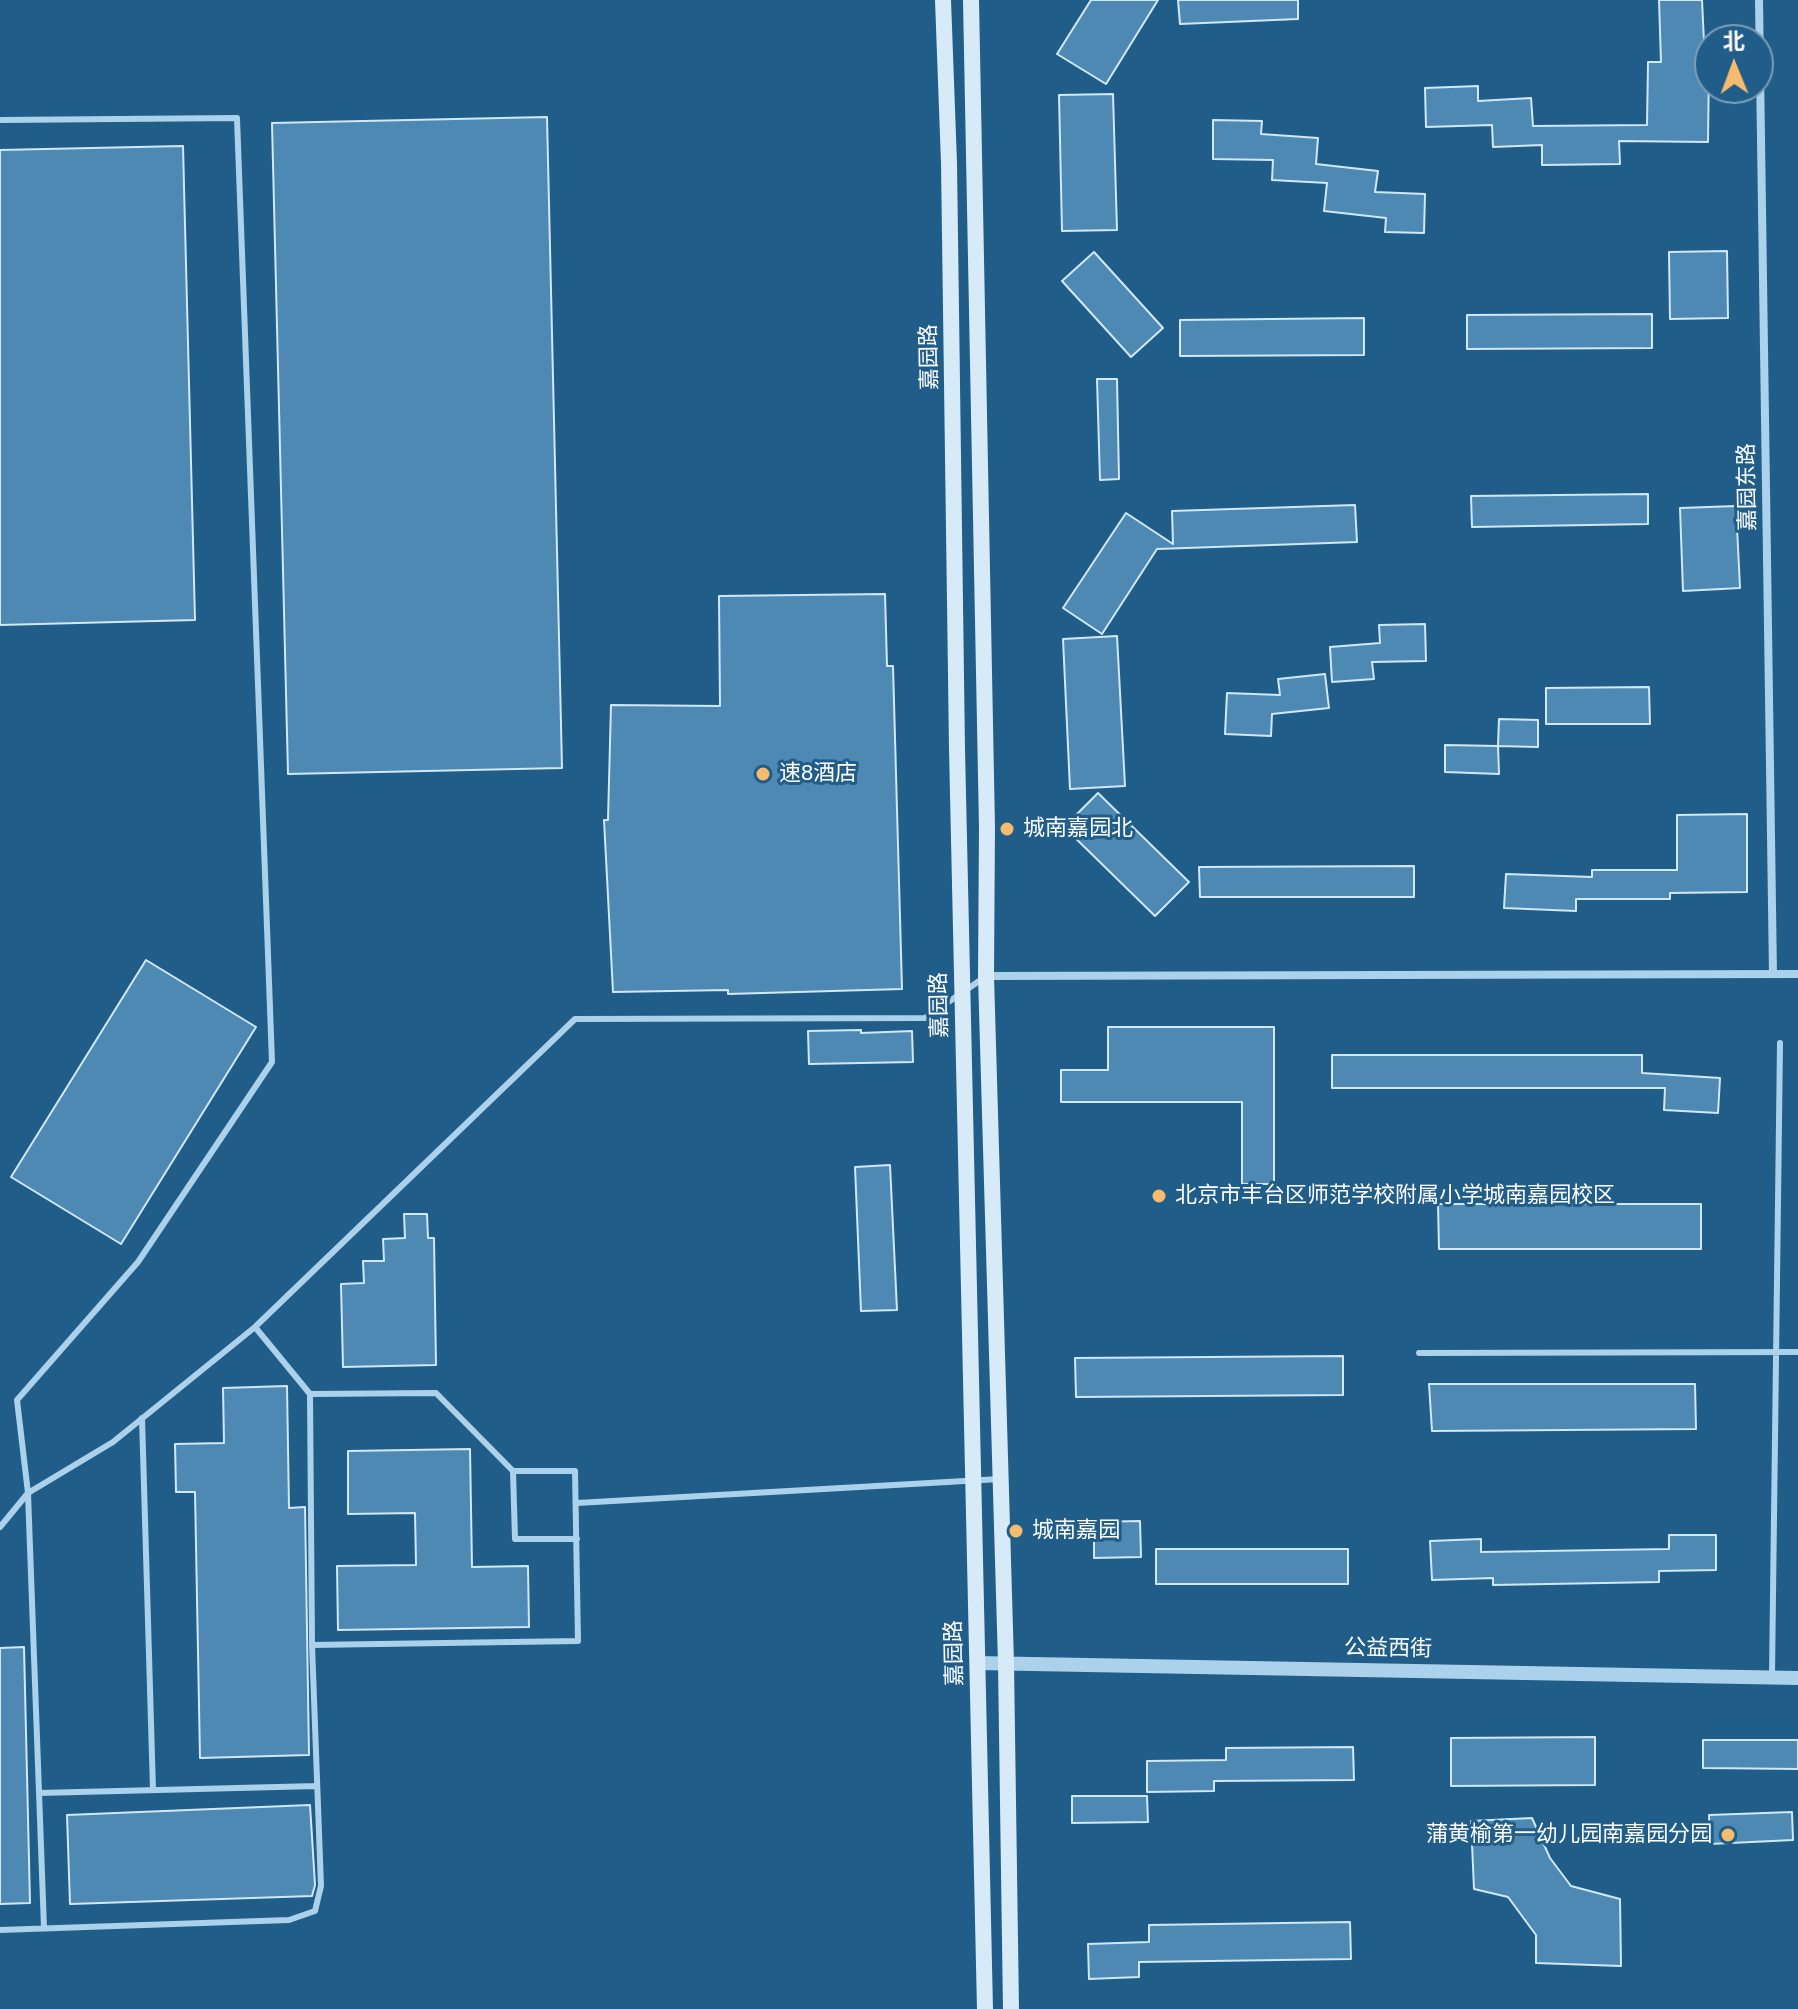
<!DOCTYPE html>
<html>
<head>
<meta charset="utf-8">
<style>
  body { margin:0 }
  #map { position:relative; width:1798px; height:2009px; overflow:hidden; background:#215d89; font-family:Helvetica,"Noto Sans SC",sans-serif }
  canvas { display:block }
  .north { position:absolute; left:1694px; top:24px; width:80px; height:80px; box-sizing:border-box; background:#215d89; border:2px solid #7a9eb8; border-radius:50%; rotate:359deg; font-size:22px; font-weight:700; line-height:32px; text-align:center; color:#fff }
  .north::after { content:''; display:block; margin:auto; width:28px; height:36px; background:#f7bb6d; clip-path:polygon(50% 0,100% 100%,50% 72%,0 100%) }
</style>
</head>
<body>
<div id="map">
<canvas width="1798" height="2009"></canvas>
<div class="north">北</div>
</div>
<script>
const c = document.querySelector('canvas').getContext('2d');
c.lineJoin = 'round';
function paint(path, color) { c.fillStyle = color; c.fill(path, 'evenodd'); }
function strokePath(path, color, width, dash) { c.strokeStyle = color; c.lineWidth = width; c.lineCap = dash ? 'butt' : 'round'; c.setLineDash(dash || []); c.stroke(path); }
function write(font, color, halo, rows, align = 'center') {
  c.font = font + ' Helvetica,"Noto Sans SC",sans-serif'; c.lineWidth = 6; c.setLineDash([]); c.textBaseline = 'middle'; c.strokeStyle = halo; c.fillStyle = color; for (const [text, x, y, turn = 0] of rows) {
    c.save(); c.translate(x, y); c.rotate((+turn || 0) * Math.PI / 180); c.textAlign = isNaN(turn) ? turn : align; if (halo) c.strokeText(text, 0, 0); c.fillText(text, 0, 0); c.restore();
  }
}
const building = new Path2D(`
  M 1091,0 L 1158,0 L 1106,84 L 1057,54 Z
  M 1178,0 L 1298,0 L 1298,19 L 1180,24 Z
  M 1659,0 L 1702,0 L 1705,63 L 1709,63 L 1708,142 L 1619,141 L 1620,164 L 1542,165 L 1542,145 L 1493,147 L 1492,125 L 1426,127 L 1425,88 L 1478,86 L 1478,101 L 1531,98 L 1533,126 L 1647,125 L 1648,62 L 1661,62 Z
  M 1113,94 L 1117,230 L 1062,231 L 1059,95 Z
  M 547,117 L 562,768 L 288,774 L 272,123 Z
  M 1213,120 L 1262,121 L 1261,134 L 1318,138 L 1316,164 L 1378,171 L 1375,192 L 1425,194 L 1424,233 L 1385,232 L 1386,218 L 1324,211 L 1327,183 L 1272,180 L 1273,160 L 1213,159 Z
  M 183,146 L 195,620 L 0,625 L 0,150 Z
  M 1727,251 L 1728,318 L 1670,319 L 1669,252 Z
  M 1094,252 L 1163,328 L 1131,357 L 1062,281 Z
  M 1652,314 L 1652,348 L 1467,349 L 1467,315 Z
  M 1364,318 L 1364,355 L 1180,356 L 1180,320 Z
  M 1097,379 L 1117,379 L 1119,479 L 1100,480 Z
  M 1648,494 L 1648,524 L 1472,527 L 1471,496 Z
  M 1355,505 L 1357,542 L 1157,549 L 1102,634 L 1063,608 L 1126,513 L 1173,544 L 1172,511 Z
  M 1736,506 L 1740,588 L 1683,591 L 1680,508 Z
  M 885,594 L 887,666 L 893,666 L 902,989 L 728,994 L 728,990 L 613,992 L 604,820 L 608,820 L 611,705 L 720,706 L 719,596 Z
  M 1425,624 L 1426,661 L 1372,662 L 1374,679 L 1332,682 L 1330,647 L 1380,643 L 1379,625 Z
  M 1117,636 L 1125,786 L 1070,789 L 1063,639 Z
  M 1325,674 L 1329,708 L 1272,714 L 1271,736 L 1225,734 L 1227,693 L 1280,695 L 1278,679 Z
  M 1649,687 L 1650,724 L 1546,724 L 1546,688 Z
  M 1499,719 L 1538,720 L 1538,747 L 1498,746 Z
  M 1445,745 L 1498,746 L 1499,774 L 1445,772 Z
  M 1098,793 L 1189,882 L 1155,916 L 1064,827 Z
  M 1747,814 L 1747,892 L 1670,893 L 1670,899 L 1576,899 L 1576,911 L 1504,908 L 1506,874 L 1592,877 L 1592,870 L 1677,870 L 1677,815 Z
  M 1414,866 L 1414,897 L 1200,897 L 1199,867 Z
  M 146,960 L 256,1027 L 121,1244 L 11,1177 Z
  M 1108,1027 L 1274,1027 L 1274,1184 L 1242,1184 L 1242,1102 L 1061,1102 L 1061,1070 L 1108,1070 Z
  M 861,1030 L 861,1033 L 912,1031 L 913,1062 L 809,1064 L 808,1031 Z
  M 1332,1055 L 1642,1055 L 1642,1073 L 1720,1078 L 1718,1113 L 1664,1110 L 1665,1088 L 1332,1088 Z
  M 890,1165 L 897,1310 L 861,1311 L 855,1167 Z
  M 1438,1204 L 1701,1204 L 1701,1249 L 1439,1249 Z
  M 404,1214 L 427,1214 L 428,1238 L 434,1238 L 436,1365 L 343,1367 L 341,1284 L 364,1283 L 363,1261 L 384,1261 L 383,1239 L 405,1238 Z
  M 1343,1356 L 1343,1395 L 1076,1397 L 1075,1358 Z
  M 1429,1384 L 1695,1384 L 1696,1429 L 1432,1431 Z
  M 287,1386 L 289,1508 L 305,1507 L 309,1755 L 200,1758 L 195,1492 L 176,1492 L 175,1444 L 224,1443 L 223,1388 Z
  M 470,1449 L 472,1567 L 528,1566 L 529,1627 L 338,1630 L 337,1566 L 416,1565 L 415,1513 L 348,1514 L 348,1451 Z
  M 1140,1521 L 1141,1557 L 1094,1558 L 1094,1522 Z
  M 1669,1535 L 1716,1535 L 1716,1570 L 1659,1571 L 1659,1582 L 1493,1585 L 1493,1578 L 1432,1580 L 1430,1541 L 1481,1539 L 1481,1552 L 1669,1549 Z
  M 1156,1549 L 1348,1549 L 1348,1584 L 1156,1584 Z
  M 24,1647 L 30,1903 L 0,1904 L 0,1648 Z
  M 1595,1737 L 1595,1785 L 1451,1786 L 1451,1738 Z
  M 1703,1740 L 1798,1740 L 1798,1769 L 1703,1768 Z
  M 1353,1747 L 1354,1780 L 1214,1781 L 1214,1791 L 1147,1792 L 1147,1761 L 1226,1760 L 1226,1748 Z
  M 1072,1796 L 1147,1796 L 1148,1822 L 1072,1823 Z
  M 310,1805 L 315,1885 L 312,1896 L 70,1904 L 67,1815 Z
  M 1792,1812 L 1793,1840 L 1710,1844 L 1709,1815 Z
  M 1532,1818 L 1550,1858 L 1571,1886 L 1620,1899 L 1621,1966 L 1536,1963 L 1536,1935 L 1508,1897 L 1474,1889 L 1471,1821 Z
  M 1350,1922 L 1351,1959 L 1139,1962 L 1139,1977 L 1089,1979 L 1088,1944 L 1149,1942 L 1149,1925 Z`);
paint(building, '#4d89b2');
strokePath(building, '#d0e8f8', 2);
strokePath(new Path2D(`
  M 0,120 L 237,118 L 272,1062 L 138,1262 L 17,1400 L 28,1493 L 44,1928
  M 255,1327 L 310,1394 L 436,1393 L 513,1471 L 515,1539 L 577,1539
  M 1419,1353 L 1798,1352
  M 142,1418 L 153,1790
  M 577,1503 L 1000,1479
  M 0,1527 L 28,1493 L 113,1442 L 255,1327 L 575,1019 L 925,1018 L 985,977
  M 312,1645 L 578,1641 L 575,1471 L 513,1471
  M 1772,1675 L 1780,1043
  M 39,1793 L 317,1786
  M 0,1930 L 289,1920 L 315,1911 L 321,1886 L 312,1645 L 310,1394`), '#acd1ea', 6);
strokePath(new Path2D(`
  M 1759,0 L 1773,974
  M 986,976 L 1798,974`), '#acd1ea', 8);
strokePath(new Path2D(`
  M 977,1663 L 1798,1678`), '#acd1ea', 14);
strokePath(new Path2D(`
  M 943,0 L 949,163 L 957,749 L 985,2009
  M 971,0 L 987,827 L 986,976 L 1006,1663 L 1011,2009`), '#d7eaf8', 16);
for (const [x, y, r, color] of [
  [763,774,8,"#f7bb6d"],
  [1007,829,8,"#f7bb6d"],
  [1159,1196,8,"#f7bb6d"],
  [1016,1531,8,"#f7bb6d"],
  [1728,1835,8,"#f7bb6d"]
]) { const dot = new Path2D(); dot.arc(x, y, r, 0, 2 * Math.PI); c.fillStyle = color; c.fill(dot); strokePath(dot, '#215d89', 3); }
write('22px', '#fff', '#215d89', [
  ["嘉园路",930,357,-91],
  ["嘉园东路",1748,487,-91],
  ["嘉园路",940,1005,-91],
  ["公益西街",1388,1649,1],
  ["嘉园路",955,1653,-91]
]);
write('22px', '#fff', '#215d89', [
  ["速8酒店",779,774],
  ["城南嘉园北",1023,829],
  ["北京市丰台区师范学校附属小学城南嘉园校区",1175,1196],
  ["城南嘉园",1032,1531],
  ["蒲黄榆第一幼儿园南嘉园分园",1712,1835,"right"]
], 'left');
</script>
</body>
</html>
